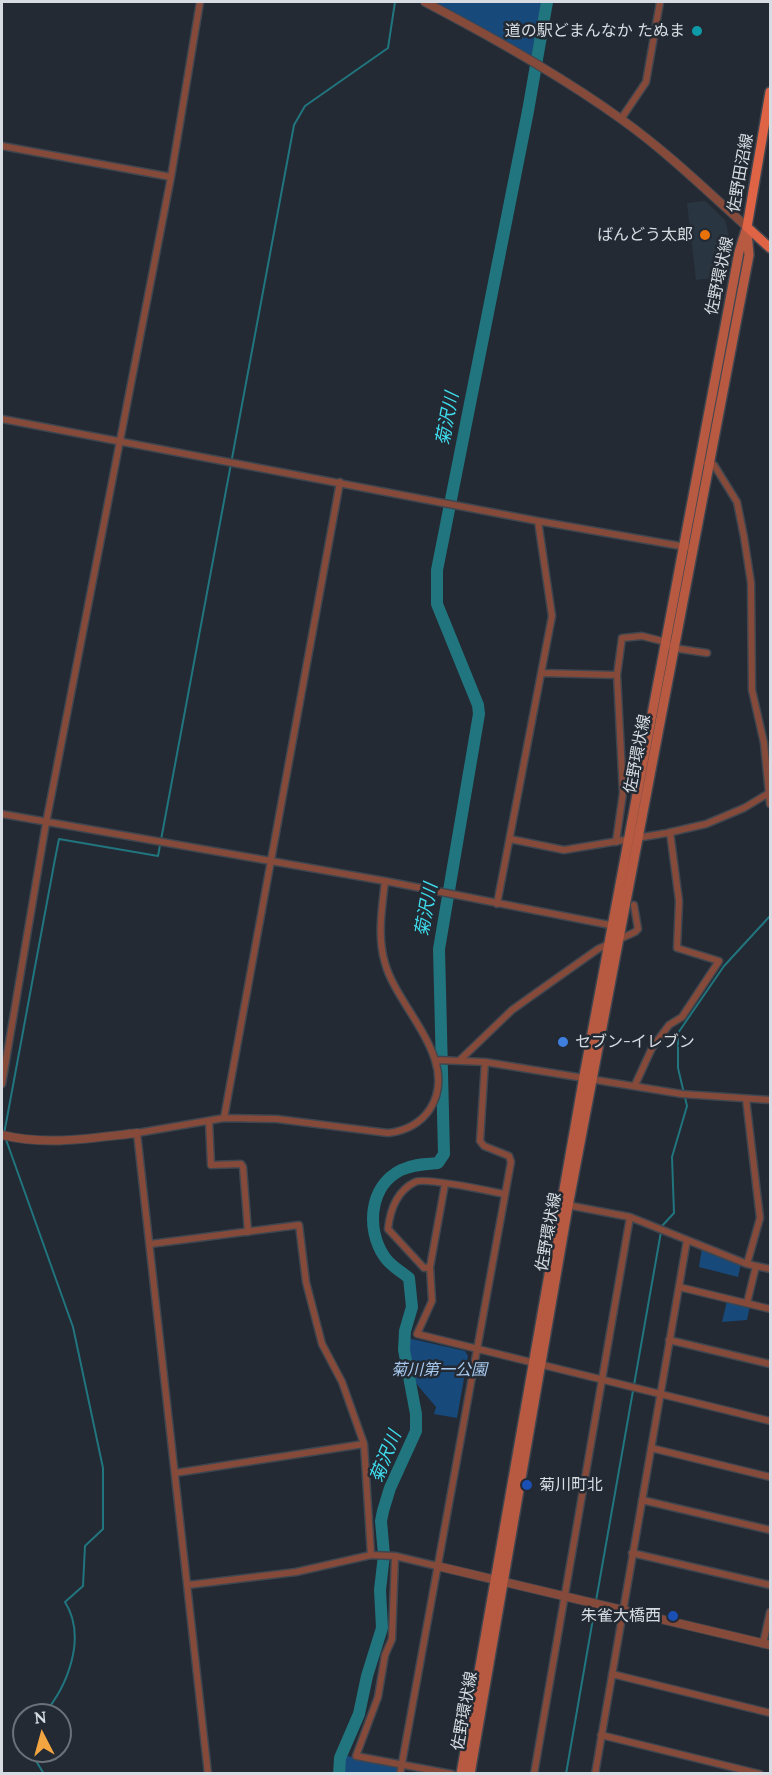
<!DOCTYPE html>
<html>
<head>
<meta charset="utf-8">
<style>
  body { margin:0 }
  #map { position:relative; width:772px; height:1775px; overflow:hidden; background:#232a33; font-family:Lora,serif }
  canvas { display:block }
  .frame { position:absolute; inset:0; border:3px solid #d7dce2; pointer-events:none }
  .north { position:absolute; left:12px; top:1703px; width:60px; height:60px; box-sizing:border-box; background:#232a33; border:2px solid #6b7179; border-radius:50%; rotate:354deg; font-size:16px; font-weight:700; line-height:24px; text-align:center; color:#d7dce2 }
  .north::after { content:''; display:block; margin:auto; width:21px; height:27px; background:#f2a541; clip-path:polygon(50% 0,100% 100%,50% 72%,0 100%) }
</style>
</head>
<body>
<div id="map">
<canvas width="772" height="1775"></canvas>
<div class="frame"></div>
<div class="north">N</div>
</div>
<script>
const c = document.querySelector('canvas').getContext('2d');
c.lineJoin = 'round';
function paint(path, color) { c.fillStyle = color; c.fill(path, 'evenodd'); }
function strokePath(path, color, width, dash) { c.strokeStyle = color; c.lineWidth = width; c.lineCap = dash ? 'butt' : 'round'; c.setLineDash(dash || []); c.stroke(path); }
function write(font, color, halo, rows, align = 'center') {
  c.font = font + ' Lora,"Noto Sans JP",serif'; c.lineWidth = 5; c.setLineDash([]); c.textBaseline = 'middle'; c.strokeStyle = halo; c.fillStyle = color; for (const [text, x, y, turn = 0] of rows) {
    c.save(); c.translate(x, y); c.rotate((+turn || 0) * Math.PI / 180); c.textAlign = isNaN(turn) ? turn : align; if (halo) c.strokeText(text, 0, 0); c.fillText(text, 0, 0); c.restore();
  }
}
paint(new Path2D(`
  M 705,201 L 725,220 L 730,240 L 723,277 L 696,280 L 687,203 Z`), '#2a3542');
paint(new Path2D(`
  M 432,2 L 546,2 L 530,62 Z
  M 702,1248 L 741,1264 L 738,1277 L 699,1267 Z
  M 727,1301 L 750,1306 L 747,1320 L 722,1322 Z
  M 408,1338 L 465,1351 L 468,1356 L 457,1418 L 434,1414 L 436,1407 C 415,1381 402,1374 408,1338 Z
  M 343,1755 L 398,1767 L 397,1774 L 341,1773 Z`), '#17497b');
strokePath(new Path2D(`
  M 596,1601 L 662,1226 L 674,1213 L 672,1157 L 687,1106 L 678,1068 L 678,1033 L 724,966 L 770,916
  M 43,1715 C 68,1686 87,1637 65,1602 L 83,1586 L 85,1546 L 103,1529 L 103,1468 L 73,1327 L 4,1134 L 55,859 L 59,839 L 158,856 L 294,125 L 305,106 L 388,48 L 395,2
  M 30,1751 L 44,1774
  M 566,1774 L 595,1607`), '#21757e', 2);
strokePath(new Path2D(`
  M 339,1774 L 340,1758 L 359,1714 L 367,1676 L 382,1628 L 380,1590 L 384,1555 L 381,1521 L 383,1511 L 390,1488 L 416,1431 L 416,1414 L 404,1350 L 405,1331 L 412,1307 L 409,1278 C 401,1271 390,1266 384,1256 C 366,1229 369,1186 401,1170 C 413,1164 426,1164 438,1163 L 444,1154 L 439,949 L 479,714 L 478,705 L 437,604 L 437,570 L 528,111 L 547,2`), '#21757e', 12);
const minor = new Path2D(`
  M 621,119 L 646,82 L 660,2
  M 2,146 L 171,177
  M 2,419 L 538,521 L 692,548
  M 707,463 L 714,465 L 737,502 L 744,537 L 751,583 L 752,690 L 764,743 L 770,804
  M 542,673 L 617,675
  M 2,814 L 385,881 L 615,926
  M 510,839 L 564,850 L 667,833 L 706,824 L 744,808 L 769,793
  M 616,842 L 623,793 L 617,675 L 622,638 L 642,636 L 666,642 L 673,648 L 707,653
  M 497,904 L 552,616 L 538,521
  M 436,1060 L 485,1062 L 682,1094 L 770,1100
  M 460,1060 L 512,1010 L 533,995 L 598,949 L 635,932 L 638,929 L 634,905
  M 2,1084 L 46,823 L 171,177 L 200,2
  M 635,1085 L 652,1048 L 669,1025 L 682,1017 L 719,961 L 677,948 L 679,901 L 670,832
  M 746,1099 L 760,1218 L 747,1264
  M 224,1118 L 340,482
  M 209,1121 L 211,1165 L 241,1164 L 243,1167 L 248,1232
  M 445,1184 L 430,1267 L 432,1301 L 417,1334 L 770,1421
  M 567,1205 L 630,1217 L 747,1264 L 770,1269
  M 150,1244 L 299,1225 L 306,1282 L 322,1344 L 342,1382 L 364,1444 L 371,1555
  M 430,1267 L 424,1268 L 388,1229 C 390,1210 397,1191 415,1182 C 426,1177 489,1191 504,1194
  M 679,1287 L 770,1309
  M 747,1303 L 756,1266
  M 669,1340 L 770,1364
  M 651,1448 L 770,1477
  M 175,1473 L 364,1444
  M 642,1500 L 770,1530
  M 632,1553 L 770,1585
  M 395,1556 L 392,1639 L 385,1655 L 378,1697 L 356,1756 L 452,1774
  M 188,1585 L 296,1572 L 371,1555 L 395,1556 L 437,1566
  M 763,1644 L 770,1612
  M 612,1674 L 770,1713
  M 601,1735 L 760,1774
  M 208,1774 L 137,1133 L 224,1118 L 277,1119 L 388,1133 C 405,1131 420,1124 430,1109 C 461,1060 397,1008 385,963 C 377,937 382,908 385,881
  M 400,1774 L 511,1162 L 509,1156 L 484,1146 L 480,1141 L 485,1062
  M 534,1774 L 630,1217
  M 595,1774 L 687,1240`);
const tertiary = new Path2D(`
  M 425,2 C 492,37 560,75 621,119 C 666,151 706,190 747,227
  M 2,1135 C 46,1146 92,1138 137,1133
  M 437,1566 L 770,1645`);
const secondary = new Path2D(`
  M 461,1774 L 584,1076 L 739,252 L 747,227
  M 470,1774 L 568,1206 L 749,255 L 747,232`);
const primary = new Path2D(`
  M 770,92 L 747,227 L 770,248`);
strokePath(minor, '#40464f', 9);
strokePath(tertiary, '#40464f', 10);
strokePath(secondary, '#40464f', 12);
strokePath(primary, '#40464f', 12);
strokePath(minor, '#854a3a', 6);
strokePath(tertiary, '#854a3a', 8);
strokePath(secondary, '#b85941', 9);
strokePath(primary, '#df6345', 9);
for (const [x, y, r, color] of [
  [697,31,6,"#0f9aa8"],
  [705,235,6,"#e8710a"],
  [563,1042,6,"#3f7fe0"],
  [527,1485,6,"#1a4fb4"],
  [673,1616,6,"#1a4fb4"]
]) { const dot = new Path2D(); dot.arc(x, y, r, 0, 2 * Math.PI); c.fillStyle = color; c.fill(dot); strokePath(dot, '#232a33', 2); }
write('16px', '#d7dce2', '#232a33', [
  ["道の駅どまんなか たぬま",685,31],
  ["ばんどう太郎",693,235],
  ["セブン-イレブン",575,1042,"left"],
  ["菊川町北",539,1485,"left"],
  ["朱雀大橋西",661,1616]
], 'right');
write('16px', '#d7dce2', '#232a33', [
  ["佐野田沼線",741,173,-80],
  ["佐野環状線",720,276,-78],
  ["佐野環状線",638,754,-79],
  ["佐野環状線",549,1232,-80],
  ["佐野環状線",465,1711,-80]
]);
write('italic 16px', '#a7c8ee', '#232a33', [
  ["菊川第一公園",439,1370]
]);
write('italic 18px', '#3edced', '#232a33', [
  ["菊沢川",448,419,-79],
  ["菊沢川",427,910,-80],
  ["菊沢川",386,1457,-68]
]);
</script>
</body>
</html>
